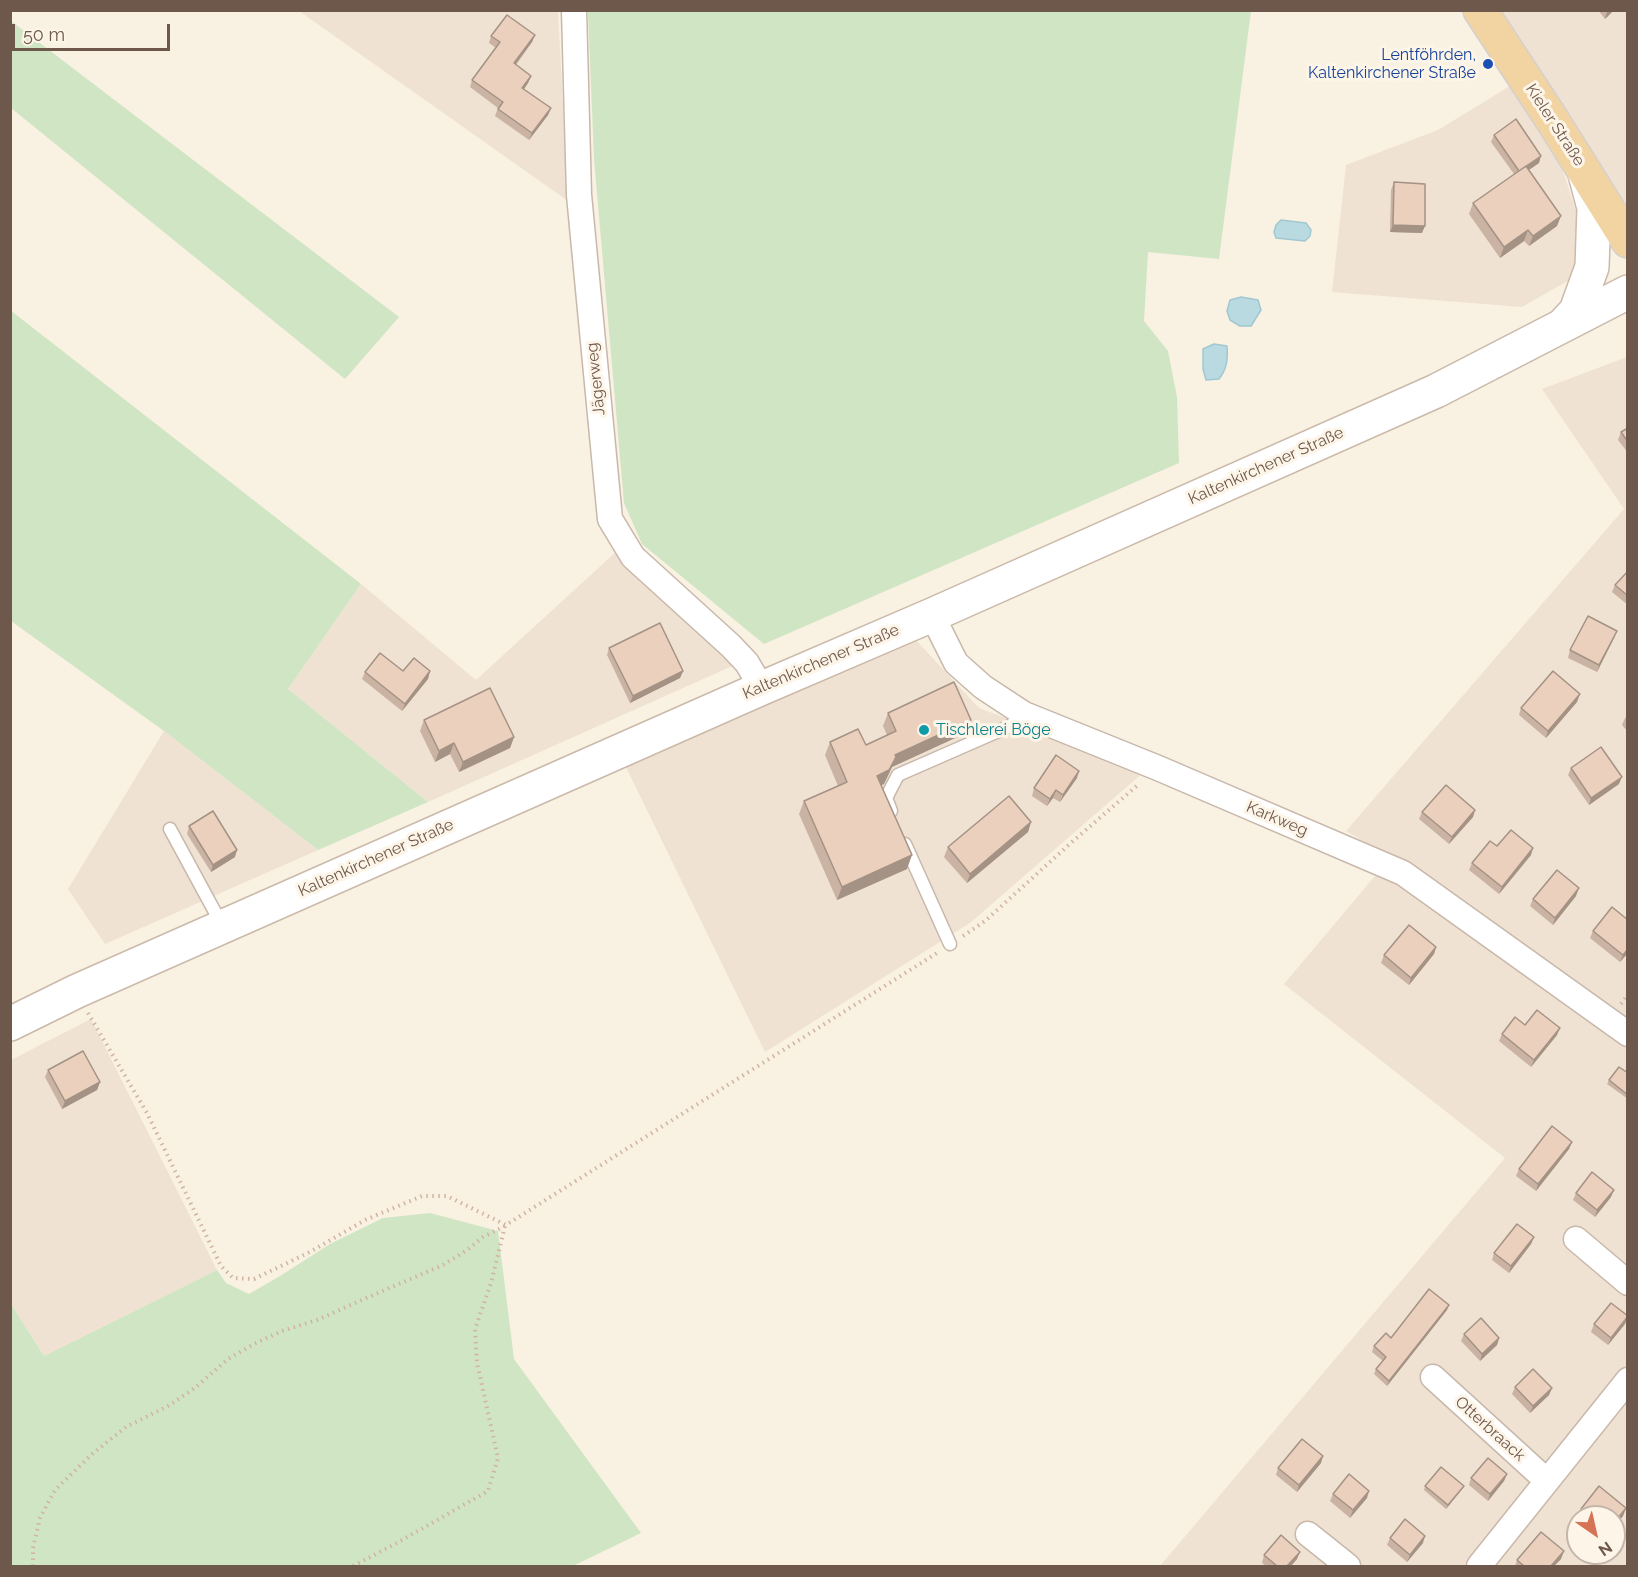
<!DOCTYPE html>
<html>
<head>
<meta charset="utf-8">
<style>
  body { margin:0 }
  #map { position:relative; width:1638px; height:1577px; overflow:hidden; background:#f9f1e2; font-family:Raleway,sans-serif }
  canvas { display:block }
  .frame { position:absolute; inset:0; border:12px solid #6e584c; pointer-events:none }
  .north { position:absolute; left:1566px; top:1505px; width:60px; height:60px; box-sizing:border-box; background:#fdf5e8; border:2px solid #c4b6aa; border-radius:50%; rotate:146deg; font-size:16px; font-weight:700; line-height:24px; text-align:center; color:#6e584c }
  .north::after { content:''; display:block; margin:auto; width:21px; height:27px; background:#d67354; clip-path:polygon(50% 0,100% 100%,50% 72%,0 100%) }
  .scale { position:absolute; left:12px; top:24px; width:158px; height:27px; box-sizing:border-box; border:3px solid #6e584c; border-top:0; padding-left:8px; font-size:18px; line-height:21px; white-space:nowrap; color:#6e584c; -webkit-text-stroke:4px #fdf5e8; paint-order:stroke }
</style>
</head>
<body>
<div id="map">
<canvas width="1638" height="1577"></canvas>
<div class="frame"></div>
<div class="north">N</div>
<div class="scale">50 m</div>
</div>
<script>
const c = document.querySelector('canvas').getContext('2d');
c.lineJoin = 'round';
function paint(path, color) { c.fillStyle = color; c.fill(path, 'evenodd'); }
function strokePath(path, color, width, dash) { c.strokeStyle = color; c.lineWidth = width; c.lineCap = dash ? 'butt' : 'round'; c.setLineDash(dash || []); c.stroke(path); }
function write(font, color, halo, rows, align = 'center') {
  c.font = font + ' Raleway,sans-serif'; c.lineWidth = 6; c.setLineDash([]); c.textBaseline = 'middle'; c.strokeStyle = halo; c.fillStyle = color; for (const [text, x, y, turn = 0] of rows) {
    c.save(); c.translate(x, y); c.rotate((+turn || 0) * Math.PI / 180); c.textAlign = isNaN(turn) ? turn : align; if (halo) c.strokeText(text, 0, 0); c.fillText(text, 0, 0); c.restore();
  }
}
paint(new Path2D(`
  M 299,11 L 558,11 L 568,201 Z
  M 1502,11 L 1627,11 L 1627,205 Z
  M 1510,86 L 1561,165 L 1594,266 L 1522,307 L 1332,292 L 1346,165 L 1438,130 Z
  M 1627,357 L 1627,1566 L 1160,1566 L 1505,1158 L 1284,984 L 1391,857 L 1346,831 L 1624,509 L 1542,389 ZM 1578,1517 L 1614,1517 L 1614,1553 L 1578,1553 Z
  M 617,551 L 739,663 L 428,802 L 288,689 L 361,584 L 476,680 Z
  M 913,637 L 979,708 L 1145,771 L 970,923 L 765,1052 L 623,761 Z
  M 164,731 L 318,850 L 105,944 L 68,889 Z
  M 91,1019 L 217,1270 L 44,1356 L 11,1304 L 11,1060 Z`), '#f0e2d2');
paint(new Path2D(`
  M 588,11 L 1251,11 L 1219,259 L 1148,252 L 1144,321 L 1168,351 L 1177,397 L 1179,463 L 764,644 L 642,544 L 624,503 L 594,159 Z
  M 11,21 L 399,317 L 345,379 L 11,108 Z
  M 10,310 L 361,584 L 288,689 L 428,802 L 318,850 L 164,731 L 11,621 Z
  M 430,1213 L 498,1231 L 514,1359 L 641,1533 L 573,1566 L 11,1566 L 11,1304 L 44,1356 L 217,1270 L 226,1283 L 249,1294 L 280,1276 L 330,1244 L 383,1218 Z`), '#d0e5c3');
const water = new Path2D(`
  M 1281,220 L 1306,223 L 1311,230 L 1310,236 L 1305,241 L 1276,238 L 1274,232 L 1276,225 Z
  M 1241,297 L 1258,300 L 1261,310 L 1251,326 L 1240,326 L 1230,320 L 1227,311 L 1230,300 Z
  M 1214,344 L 1227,346 C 1228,359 1227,369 1219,379 L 1206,380 L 1203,369 L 1203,349 Z`);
paint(water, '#b9dae0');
strokePath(water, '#a1c8d1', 1.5);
const service = new Path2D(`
  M 891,811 L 886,798 L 898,775 L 1010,726 L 1024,714
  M 170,829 L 222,925
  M 905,844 L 950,944`);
const minor = new Path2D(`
  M 574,10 L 579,195 L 610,519 L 633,557 L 731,646 L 747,663 L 754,675 L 760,689
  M 932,615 L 956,663 L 983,687 L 1024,714 L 1158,768 L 1403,873 L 1628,1034
  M 1576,1239 L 1628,1283
  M 1433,1377 L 1547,1481
  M 1308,1534 L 1348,1566
  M 1479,1566 L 1628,1380`);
const secondary = new Path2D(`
  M 1563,325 L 1576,311 L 1592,267 L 1594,208 L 1585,174
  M 10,1024 L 77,991 L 760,689 L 932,615 L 1436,391 L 1628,292`);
const primary = new Path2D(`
  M 1480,10 L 1551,118 L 1628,241`);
strokePath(service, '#c8b8ab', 15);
strokePath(minor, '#c8b8ab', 27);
strokePath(secondary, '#cbb9a9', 36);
strokePath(primary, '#d6d0cd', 36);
strokePath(new Path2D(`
  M 963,936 L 985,921 L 1072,842 L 1139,784
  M 1621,1004 L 1628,994
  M 88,1013 L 147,1113 L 221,1266 L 233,1278 L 254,1279 L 310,1252 L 365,1220 L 422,1196 L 447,1196 L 506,1225 L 937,953
  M 33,1566 L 33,1548 L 40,1518 L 55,1490 L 91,1455 L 126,1427 L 170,1405 L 196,1387 L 228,1359 L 254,1344 L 282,1331 L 317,1320 L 364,1299 L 443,1265 L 467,1250 L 483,1237 L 505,1226
  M 353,1566 L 395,1544 L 488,1491 L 498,1458 L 477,1363 L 475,1329 L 491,1283 L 505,1226`), '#d0b4a1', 4, [1.5, 4.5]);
strokePath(service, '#fff', 12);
strokePath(minor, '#fff', 24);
strokePath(secondary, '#fff', 33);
strokePath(primary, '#f1d4a1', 33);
paint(new Path2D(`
  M 1598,10 L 1614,10 L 1605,19 Z
  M 535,35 L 532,42 L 516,65 L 531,76 L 528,83 L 524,89 L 551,108 L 548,115 L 529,140 L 495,116 L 498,108 L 470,87 L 472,80 L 496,48 L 489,43 L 491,36 Z
  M 1494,135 L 1539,163 L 1529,170 L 1557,226 L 1529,246 L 1524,241 L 1500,258 L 1469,214 L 1473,203 L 1514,174 L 1491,142 Z
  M 1394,182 L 1422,233 L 1390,232 L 1391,190 Z
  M 1628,428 L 1628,453 L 1618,440 L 1621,432 Z
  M 1628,571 L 1628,605 L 1612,592 L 1615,585 Z
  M 1617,631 L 1614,638 L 1597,672 L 1568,658 L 1570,650 Z
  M 609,648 L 683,671 L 680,678 L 630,703 L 607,655 Z
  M 403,671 L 430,671 L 428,679 L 402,711 L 362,679 L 365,672 Z
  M 1577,702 L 1546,738 L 1519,715 L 1521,708 Z
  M 888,713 L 971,720 L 966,733 L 892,767 L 884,784 L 881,785 L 907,869 L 837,900 L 799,814 L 804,801 L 838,786 L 825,755 L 830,742 L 866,745 L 887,735 L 883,726 Z
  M 1628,716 L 1628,732 L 1622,725 L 1625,718 Z
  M 424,720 L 514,737 L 510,748 L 459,772 L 450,754 L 435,762 L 420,731 Z
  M 1571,768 L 1619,784 L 1589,805 L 1568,775 Z
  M 1077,778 L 1060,802 L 1053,798 L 1047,806 L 1032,796 L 1034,788 Z
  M 1475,810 L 1473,817 L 1449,844 L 1419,819 L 1422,812 Z
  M 1031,822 L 1028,832 L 967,883 L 944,857 L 948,847 Z
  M 189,826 L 235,857 L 211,872 L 187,834 Z
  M 1497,846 L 1531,855 L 1499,894 L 1469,870 L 1472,863 Z
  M 1576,896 L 1553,925 L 1530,906 L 1533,899 Z
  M 1628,920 L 1628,953 L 1620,962 L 1590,938 L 1593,931 Z
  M 1436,947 L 1434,954 L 1409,985 L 1381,963 L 1384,955 Z
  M 1525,1025 L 1557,1035 L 1531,1067 L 1499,1041 L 1502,1034 Z
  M 48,1070 L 100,1082 L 97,1090 L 62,1109 L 45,1077 Z
  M 1628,1073 L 1628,1099 L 1607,1084 L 1609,1080 Z
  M 1572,1142 L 1569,1149 L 1536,1191 L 1516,1176 L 1519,1169 Z
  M 1576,1193 L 1611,1197 L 1595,1217 L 1573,1200 Z
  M 1534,1237 L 1531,1244 L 1509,1273 L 1492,1260 L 1494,1253 Z
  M 1447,1310 L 1387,1386 L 1374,1374 L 1376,1369 L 1383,1361 L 1372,1352 L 1374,1346 Z
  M 1594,1324 L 1625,1324 L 1608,1345 L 1591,1332 Z
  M 1464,1334 L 1499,1338 L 1497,1345 L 1480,1361 L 1461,1341 Z
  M 1515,1387 L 1552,1388 L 1549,1395 L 1530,1413 L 1512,1394 Z
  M 1321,1463 L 1297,1492 L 1276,1475 L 1278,1468 Z
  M 1507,1474 L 1504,1481 L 1488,1501 L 1469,1485 L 1471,1478 Z
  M 1425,1486 L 1464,1486 L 1462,1489 L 1446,1509 L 1424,1490 Z
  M 1333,1494 L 1367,1498 L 1350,1518 L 1330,1501 Z
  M 1626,1508 L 1623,1516 L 1614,1527 L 1614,1517 L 1580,1517 L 1578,1516 L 1581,1509 Z
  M 1390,1538 L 1423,1543 L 1407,1562 L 1387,1545 Z
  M 1264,1555 L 1297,1559 L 1291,1566 L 1266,1566 L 1262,1563 Z
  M 1561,1559 L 1554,1566 L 1515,1566 L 1517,1560 Z`), '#cab3a3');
paint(new Path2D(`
  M 1609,10 L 1614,10 L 1605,19 L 1607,12 Z
  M 535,35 L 532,42 L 511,70 L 514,63 Z
  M 531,76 L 528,83 L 520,95 L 522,88 Z
  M 551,108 L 548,115 L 529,140 L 532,133 Z
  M 1541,156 L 1539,163 L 1517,178 L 1520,171 Z
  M 1561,216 L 1557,226 L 1529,246 L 1533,236 Z
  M 1393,225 L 1425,226 L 1422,233 L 1390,232 Z
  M 1528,230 L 1524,241 L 1500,258 L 1504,247 Z
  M 1617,631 L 1614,638 L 1597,672 L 1599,665 Z
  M 430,671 L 428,679 L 402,711 L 405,704 Z
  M 683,671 L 680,678 L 630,703 L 633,696 Z
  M 1580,694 L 1577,702 L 1546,738 L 1548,731 Z
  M 971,720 L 966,733 L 892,767 L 884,784 L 872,789 L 877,776 L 895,755 Z
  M 514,737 L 510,748 L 459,772 L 463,762 Z
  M 454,743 L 450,754 L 435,762 L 439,751 Z
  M 1079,771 L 1077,778 L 1060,802 L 1063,795 Z
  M 1622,777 L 1619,784 L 1589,805 L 1591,798 Z
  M 1056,790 L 1053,798 L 1047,806 L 1050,799 Z
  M 1475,810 L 1473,817 L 1449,844 L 1452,837 Z
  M 1031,822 L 1028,832 L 967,883 L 970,874 Z
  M 1533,848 L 1531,855 L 1499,894 L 1502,887 Z
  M 237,850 L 235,857 L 211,872 L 213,865 Z
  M 912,855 L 907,869 L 837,900 L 842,887 Z
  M 1579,888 L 1576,896 L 1553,925 L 1555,918 Z
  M 1436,947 L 1434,954 L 1409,985 L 1411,978 Z
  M 1628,949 L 1628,953 L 1620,962 L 1623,955 Z
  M 1560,1028 L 1557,1035 L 1531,1067 L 1534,1060 Z
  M 100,1082 L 97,1090 L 62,1109 L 65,1101 Z
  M 1572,1142 L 1569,1149 L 1536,1191 L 1538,1184 Z
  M 1614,1190 L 1611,1197 L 1595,1217 L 1597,1210 Z
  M 1534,1237 L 1531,1244 L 1509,1273 L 1511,1266 Z
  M 1449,1305 L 1447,1310 L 1387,1386 L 1389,1381 Z
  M 1628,1317 L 1625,1324 L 1608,1345 L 1611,1338 Z
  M 1499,1338 L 1497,1345 L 1480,1361 L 1482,1354 Z
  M 1552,1388 L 1549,1395 L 1530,1413 L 1533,1406 Z
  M 1323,1456 L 1321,1463 L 1297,1492 L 1299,1485 Z
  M 1507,1474 L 1504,1481 L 1488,1501 L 1490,1494 Z
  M 1464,1486 L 1462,1489 L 1446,1509 L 1448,1505 Z
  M 1369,1491 L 1367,1498 L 1350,1518 L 1353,1510 Z
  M 1626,1508 L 1623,1516 L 1614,1527 L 1614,1523 Z
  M 1425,1536 L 1423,1543 L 1407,1562 L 1410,1555 Z
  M 1564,1551 L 1561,1559 L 1554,1566 L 1551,1566 Z
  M 1300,1552 L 1297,1559 L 1291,1566 L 1287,1566 Z`), '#a49284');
const building = new Path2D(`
  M 507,15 L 535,35 L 514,63 L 531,76 L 522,88 L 551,108 L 532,133 L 498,109 L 503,102 L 472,80 L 500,42 L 491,36 Z
  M 1516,119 L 1541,156 L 1519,171 L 1494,135 Z
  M 1526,166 L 1561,216 L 1533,236 L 1528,230 L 1504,247 L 1473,203 Z
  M 1394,182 L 1425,184 L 1425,226 L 1393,225 Z
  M 1628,428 L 1628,442 L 1621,432 Z
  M 1628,571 L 1628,596 L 1615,585 Z
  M 1588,616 L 1617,631 L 1599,665 L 1570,650 Z
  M 660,623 L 683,671 L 633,696 L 609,648 Z
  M 380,653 L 403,671 L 414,658 L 430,671 L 405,704 L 365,672 Z
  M 1553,671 L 1580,694 L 1548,731 L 1521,708 Z
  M 954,682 L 971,720 L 895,755 L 896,757 L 889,770 L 877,776 L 912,855 L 842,887 L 804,801 L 847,782 L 830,742 L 858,729 L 866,745 L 896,731 L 888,713 Z
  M 490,688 L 514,737 L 463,762 L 454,743 L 439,751 L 424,720 Z
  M 1601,747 L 1622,777 L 1591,798 L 1571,768 Z
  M 1056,755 L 1079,771 L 1063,795 L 1056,790 L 1050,799 L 1034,788 Z
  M 1446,785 L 1475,810 L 1452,837 L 1422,812 Z
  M 1009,796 L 1031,822 L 970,874 L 948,847 Z
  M 213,811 L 237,850 L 213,865 L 189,826 Z
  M 1511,830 L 1533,848 L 1502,887 L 1472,863 L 1490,841 L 1497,846 Z
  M 1557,870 L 1579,888 L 1555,918 L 1533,899 Z
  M 1612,907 L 1628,920 L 1628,949 L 1623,955 L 1593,931 Z
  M 1409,925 L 1436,947 L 1411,978 L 1384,955 Z
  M 1537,1010 L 1560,1028 L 1534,1060 L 1502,1034 L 1515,1017 L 1525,1025 Z
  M 83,1051 L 100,1082 L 65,1101 L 48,1070 Z
  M 1619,1067 L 1628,1073 L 1628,1095 L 1609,1080 Z
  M 1552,1126 L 1572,1142 L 1538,1184 L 1519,1169 Z
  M 1592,1172 L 1614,1190 L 1597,1210 L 1576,1193 Z
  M 1517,1224 L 1534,1237 L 1511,1266 L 1494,1253 Z
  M 1429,1289 L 1449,1305 L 1389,1381 L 1376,1369 L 1386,1357 L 1374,1346 L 1386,1333 L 1391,1338 Z
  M 1611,1303 L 1628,1316 L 1611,1338 L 1594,1324 Z
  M 1481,1318 L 1499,1338 L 1482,1354 L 1464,1334 Z
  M 1533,1369 L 1552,1388 L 1533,1406 L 1515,1387 Z
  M 1302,1439 L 1323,1456 L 1299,1485 L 1278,1468 Z
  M 1488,1458 L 1507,1474 L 1490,1494 L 1471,1478 Z
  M 1441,1467 L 1464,1486 L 1448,1505 L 1425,1486 Z
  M 1349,1474 L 1369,1491 L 1353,1510 L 1333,1494 Z
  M 1599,1486 L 1626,1508 L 1614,1523 L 1614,1517 L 1591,1517 L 1581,1509 Z
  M 1405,1519 L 1425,1536 L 1410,1555 L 1390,1538 Z
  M 1541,1532 L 1564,1551 L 1551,1566 L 1524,1566 L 1517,1560 Z
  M 1281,1535 L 1300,1552 L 1287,1566 L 1277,1566 L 1264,1555 Z`);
paint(building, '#ebd0bd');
strokePath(building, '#a49284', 1.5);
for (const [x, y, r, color] of [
  [1488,64,6,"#1a4fb4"],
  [924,730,6,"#0f9aa8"]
]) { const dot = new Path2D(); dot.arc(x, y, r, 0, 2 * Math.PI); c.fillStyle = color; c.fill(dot); strokePath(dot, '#fdf5e8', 2); }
write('16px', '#164399', '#fdf5e8', [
  ["Lentföhrden,",1476,55],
  ["Kaltenkirchener Straße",1476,73]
], 'right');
write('16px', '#6e584c', '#fdf5e8', [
  ["Kieler Straße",1555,125,57],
  ["Jägerweg",596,379,-96],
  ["Kaltenkirchener Straße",1266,466,-24],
  ["Kaltenkirchener Straße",821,662,-23],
  ["Karkweg",1277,819,23],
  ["Kaltenkirchener Straße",376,858,-24],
  ["Otterbraack",1490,1429,42]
]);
write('16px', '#0d838f', '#fdf5e8', [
  ["Tischlerei Böge",936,730]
], 'left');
</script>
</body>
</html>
